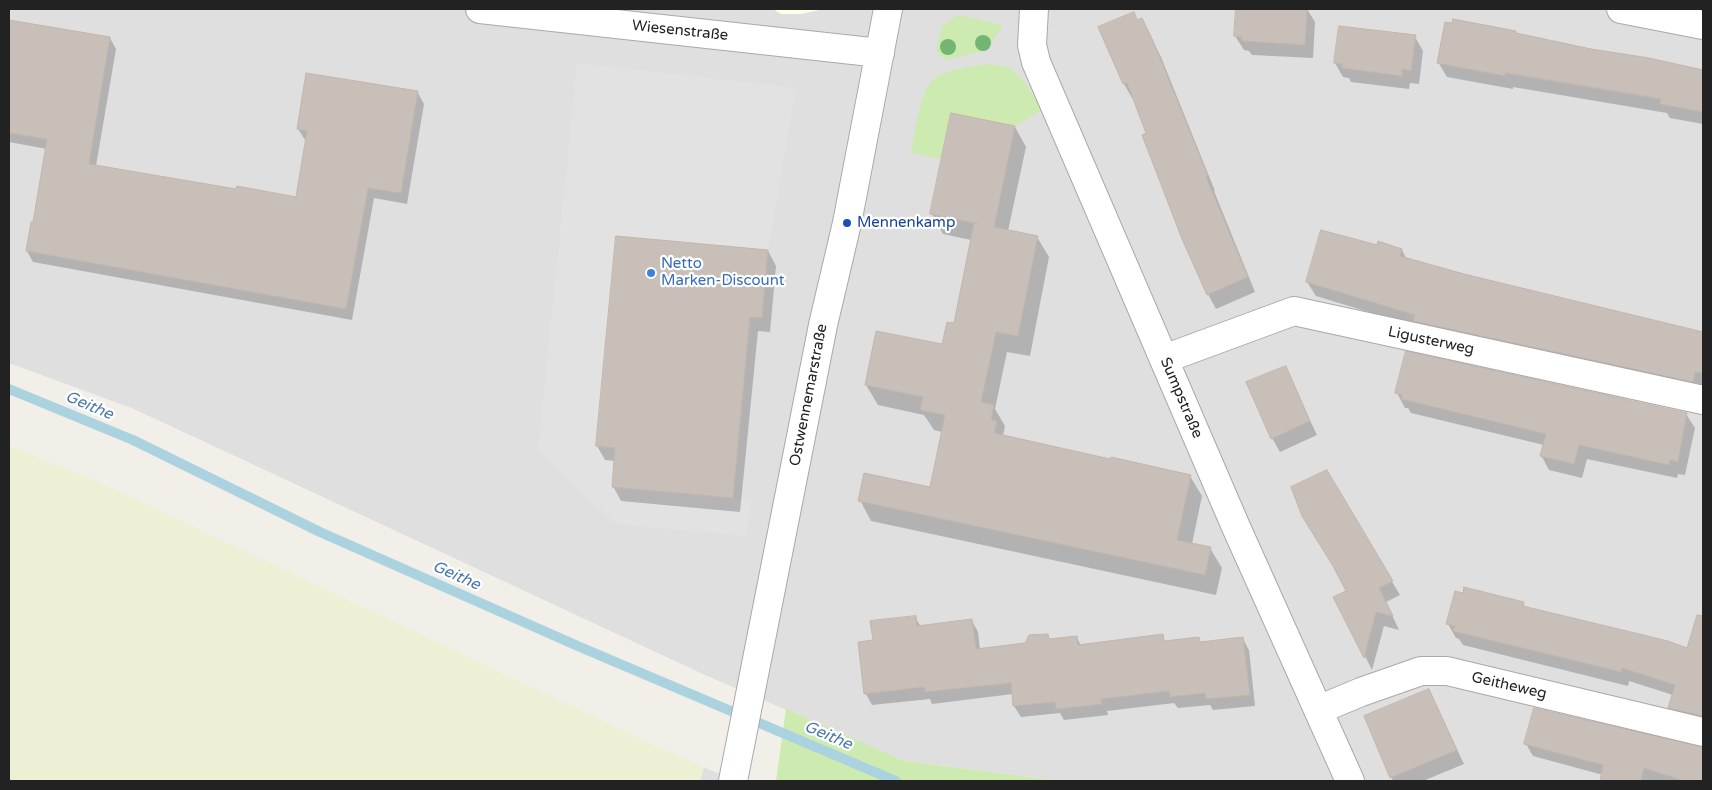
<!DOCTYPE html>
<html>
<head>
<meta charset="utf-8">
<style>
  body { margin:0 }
  #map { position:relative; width:1712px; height:790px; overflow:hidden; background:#f2efe9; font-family:"Varela Round",sans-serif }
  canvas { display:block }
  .frame { position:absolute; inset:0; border:10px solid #222; pointer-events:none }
</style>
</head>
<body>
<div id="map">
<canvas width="1712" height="790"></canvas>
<div class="frame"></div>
</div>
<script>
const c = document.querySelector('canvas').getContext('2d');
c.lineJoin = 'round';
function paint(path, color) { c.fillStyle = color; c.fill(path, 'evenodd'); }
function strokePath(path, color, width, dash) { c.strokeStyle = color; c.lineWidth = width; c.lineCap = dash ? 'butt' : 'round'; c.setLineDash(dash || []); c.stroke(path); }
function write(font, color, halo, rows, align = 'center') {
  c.font = font + ' "Varela Round",sans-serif'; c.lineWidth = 4.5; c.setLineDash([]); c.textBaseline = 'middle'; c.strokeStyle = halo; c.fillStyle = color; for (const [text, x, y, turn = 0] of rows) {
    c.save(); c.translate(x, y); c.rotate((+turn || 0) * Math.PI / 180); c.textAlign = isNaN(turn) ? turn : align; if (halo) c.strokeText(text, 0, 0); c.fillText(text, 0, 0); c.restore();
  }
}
paint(new Path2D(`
  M 9,9 L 1703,9 L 1703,781 L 1061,781 L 905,761 L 705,675 L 134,409 L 9,363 Z
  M 704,767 L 735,781 L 700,781 Z`), '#e0dfdf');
paint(new Path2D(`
  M 773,9 L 825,9 L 800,14 L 781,14 Z`), '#ffffe5');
paint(new Path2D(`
  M 9,445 L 110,487 L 652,744 L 704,767 L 700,781 L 9,781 Z`), '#eef0d5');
paint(new Path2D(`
  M 958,15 L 1003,25 L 987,50 L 946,60 L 936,51 L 942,26 Z
  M 989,64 C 994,65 1000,65 1005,67 C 1023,73 1033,95 1042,110 L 1015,126 L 952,113 L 942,159 L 911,153 C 915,135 919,87 936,77 C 949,69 974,66 989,64 Z
  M 786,709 L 905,761 L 1061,781 L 776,781 Z`), '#cdebb0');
paint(new Path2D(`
  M 577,63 L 796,88 L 768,250 L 616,236 L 596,446 L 615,448 L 612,486 L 751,500 L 746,536 L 615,524 L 538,451 Z`), '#e2e2e2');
paint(new Path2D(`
  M 1237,9 L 1307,9 L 1315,22 L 1313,58 L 1252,55 L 1249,51 L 1244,50 L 1235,36 Z
  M 1134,13 L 1138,21 L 1142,19 L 1161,57 L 1215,191 L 1214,191 L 1255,292 L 1216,309 L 1208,294 L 1134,97 L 1132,98 L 1124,84 L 1099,28 Z
  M 9,21 L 110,38 L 116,49 L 96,166 L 237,190 L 297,198 L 306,140 L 305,140 L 298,129 L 418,93 L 424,104 L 407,204 L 374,198 L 352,320 L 33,262 L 27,251 L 34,224 L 47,149 L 9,142 Z
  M 1340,27 L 1415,37 L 1423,51 L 1419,84 L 1410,83 L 1409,89 L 1351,82 L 1349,78 L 1343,77 L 1335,63 Z
  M 1590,50 L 1703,70 L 1703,124 L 1670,118 L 1667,113 L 1513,87 L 1513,89 L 1447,77 L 1438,62 Z
  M 1015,127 L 1026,147 L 1008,231 L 1037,237 L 1049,257 L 1030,356 L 1007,352 L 995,409 L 1005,426 L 1003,436 L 1111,461 L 1190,476 L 1202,496 L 1192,544 L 1210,548 L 1222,568 L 1216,595 L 871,521 L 860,500 L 931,488 L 942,432 L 934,430 L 924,415 L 878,405 L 866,385 L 943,346 L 955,325 L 971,240 L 943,234 L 932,214 Z
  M 1377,247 L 1402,250 L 1407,260 L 1464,275 L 1703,333 L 1703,385 L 1701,396 L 1418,327 L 1316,296 L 1307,282 Z
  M 768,251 L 776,266 L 770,332 L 758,331 L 740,512 L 621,501 L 613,486 L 615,461 L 605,460 L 597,446 Z
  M 1285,368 L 1317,435 L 1280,452 L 1272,438 Z
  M 1397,393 L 1686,414 L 1695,428 L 1685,475 L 1678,474 L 1677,478 L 1587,459 L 1582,478 L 1549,470 L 1541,455 L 1544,445 L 1411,413 L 1408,408 L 1405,408 Z
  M 1326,472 L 1400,595 L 1386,602 L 1399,630 L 1384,626 L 1372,670 L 1335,597 L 1347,591 Z
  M 1523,603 L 1526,608 L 1667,643 L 1703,654 L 1703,728 L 1678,722 L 1669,707 L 1673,695 L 1629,681 L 1628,686 L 1463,645 L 1459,639 L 1456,638 L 1448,624 Z
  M 915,617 L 921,627 L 972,621 L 978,632 L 980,650 L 1026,644 L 1048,635 L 1050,640 L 1077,637 L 1081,646 L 1162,636 L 1166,642 L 1198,638 L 1201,643 L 1243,639 L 1249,650 L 1255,706 L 1213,710 L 1210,705 L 1178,708 L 1174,703 L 1107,711 L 1108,715 L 1064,720 L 1060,713 L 1021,717 L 1014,706 L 1013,694 L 932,704 L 930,699 L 872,705 L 866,694 L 860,643 L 874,641 Z
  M 1429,691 L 1464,764 L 1423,781 L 1393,781 L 1391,777 Z
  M 1526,744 L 1703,748 L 1703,781 L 1601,781 L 1603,775 L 1533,756 Z`), '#0003');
strokePath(new Path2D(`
  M 9,389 L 133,440 L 320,532 L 580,647 L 896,781`), '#aad3df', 10);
const building = new Path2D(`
  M 1236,9 L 1307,9 L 1305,45 L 1242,41 L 1242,37 L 1234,36 Z
  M 1134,12 L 1137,20 L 1142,18 L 1153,41 L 1208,176 L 1206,177 L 1248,277 L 1207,295 L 1182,239 L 1142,135 L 1146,133 L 1127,83 L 1123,84 L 1098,27 Z
  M 1453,19 L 1516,31 L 1516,33 L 1591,49 L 1649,58 L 1703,70 L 1703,112 L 1660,104 L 1661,99 L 1505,73 L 1505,76 L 1437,63 L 1445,22 L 1452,23 Z
  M 9,20 L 110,37 L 89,164 L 236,189 L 237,186 L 296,197 L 307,131 L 297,129 L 306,73 L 418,91 L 401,193 L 368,188 L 346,309 L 26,251 L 31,222 L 33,222 L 47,139 L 9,133 Z
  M 1339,26 L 1416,35 L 1411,71 L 1402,69 L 1402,76 L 1342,68 L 1342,64 L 1334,63 Z
  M 951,113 L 1015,126 L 994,227 L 1038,236 L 1018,336 L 996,332 L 981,402 L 994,405 L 991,420 L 997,421 L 994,433 L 1110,459 L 1111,457 L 1191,475 L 1177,540 L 1211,547 L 1205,575 L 858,501 L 864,473 L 930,487 L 945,415 L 920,410 L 923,397 L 865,385 L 876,331 L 942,344 L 947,322 L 954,323 L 974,223 L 979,224 L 930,214 Z
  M 1321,230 L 1377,245 L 1378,241 L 1402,249 L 1400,256 L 1464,274 L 1703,332 L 1703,373 L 1695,372 L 1693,382 L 1413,321 L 1415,315 L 1306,282 Z
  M 616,236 L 768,250 L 762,318 L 750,317 L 733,498 L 612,487 L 615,448 L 596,446 Z
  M 1406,351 L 1687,413 L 1678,462 L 1670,460 L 1669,465 L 1579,445 L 1574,464 L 1540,456 L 1546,434 L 1401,399 L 1402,395 L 1395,393 Z
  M 1286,366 L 1310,421 L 1271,439 L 1246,382 Z
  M 1327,470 L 1393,581 L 1379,588 L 1393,616 L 1376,612 L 1364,658 L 1333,597 L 1346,591 L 1333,566 L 1302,516 L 1291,487 Z
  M 1464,587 L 1524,602 L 1523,606 L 1668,641 L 1687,648 L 1697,615 L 1703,616 L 1703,716 L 1668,708 L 1675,685 L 1622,668 L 1621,672 L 1453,631 L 1455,626 L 1446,624 L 1455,591 L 1463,593 Z
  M 916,616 L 917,626 L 972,619 L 976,649 L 1025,643 L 1029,635 L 1048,634 L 1049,639 L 1077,636 L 1078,645 L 1163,634 L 1164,641 L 1199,637 L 1200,642 L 1243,637 L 1250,695 L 1206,699 L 1205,693 L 1170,697 L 1169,691 L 1101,699 L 1102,704 L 1056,709 L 1055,702 L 1013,706 L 1011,683 L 925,692 L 924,687 L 864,694 L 858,642 L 873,640 L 870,621 Z
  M 1429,689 L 1457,750 L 1390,778 L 1364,716 Z
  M 1534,708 L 1703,747 L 1703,781 L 1685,781 L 1644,768 L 1641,781 L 1600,781 L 1603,765 L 1524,744 Z`);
paint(building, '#c7bfb8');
strokePath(building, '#c4b6ab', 1);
const minor = new Path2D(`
  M 480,9 L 880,53
  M 1034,9 L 1032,45 L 1036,62 L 1236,527 L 1350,781
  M 1621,9 L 1703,25
  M 1164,359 L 1294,311 L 1703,400
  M 1318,710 L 1361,692 L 1421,671 L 1447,671 L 1703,732`);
const tertiary = new Path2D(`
  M 733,781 L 823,325 L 847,223 L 888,9`);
strokePath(minor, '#a9a9a9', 30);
strokePath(tertiary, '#a9a9a9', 30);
strokePath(minor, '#fff', 28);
strokePath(tertiary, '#fff', 28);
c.fillStyle = '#74b475';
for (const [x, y] of [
  [983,43],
  [948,47]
]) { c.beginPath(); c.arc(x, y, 8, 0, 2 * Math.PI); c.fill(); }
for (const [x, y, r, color] of [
  [847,223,5,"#1a4fb4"],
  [651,273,5,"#3f7fe0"]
]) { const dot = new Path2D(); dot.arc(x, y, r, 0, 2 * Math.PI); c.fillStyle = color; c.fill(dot); strokePath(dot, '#fff', 2); }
write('15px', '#222', '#fff', [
  ["Wiesenstraße",680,31,6],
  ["Ligusterweg",1431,341,12],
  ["Ostwennemarstraße",809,395,-79],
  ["Sumpstraße",1181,398,67],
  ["Geitheweg",1509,686,13]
]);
write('15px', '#164399', '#fff', [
  ["Mennenkamp",857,223]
], 'left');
write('15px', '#366cbe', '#fff', [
  ["Netto",661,264],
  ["Marken-Discount",661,281]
], 'left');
write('italic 16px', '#4a7aab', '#fff', [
  ["Geithe",89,406,23],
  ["Geithe",456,576,24],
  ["Geithe",828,736,23]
]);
</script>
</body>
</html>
